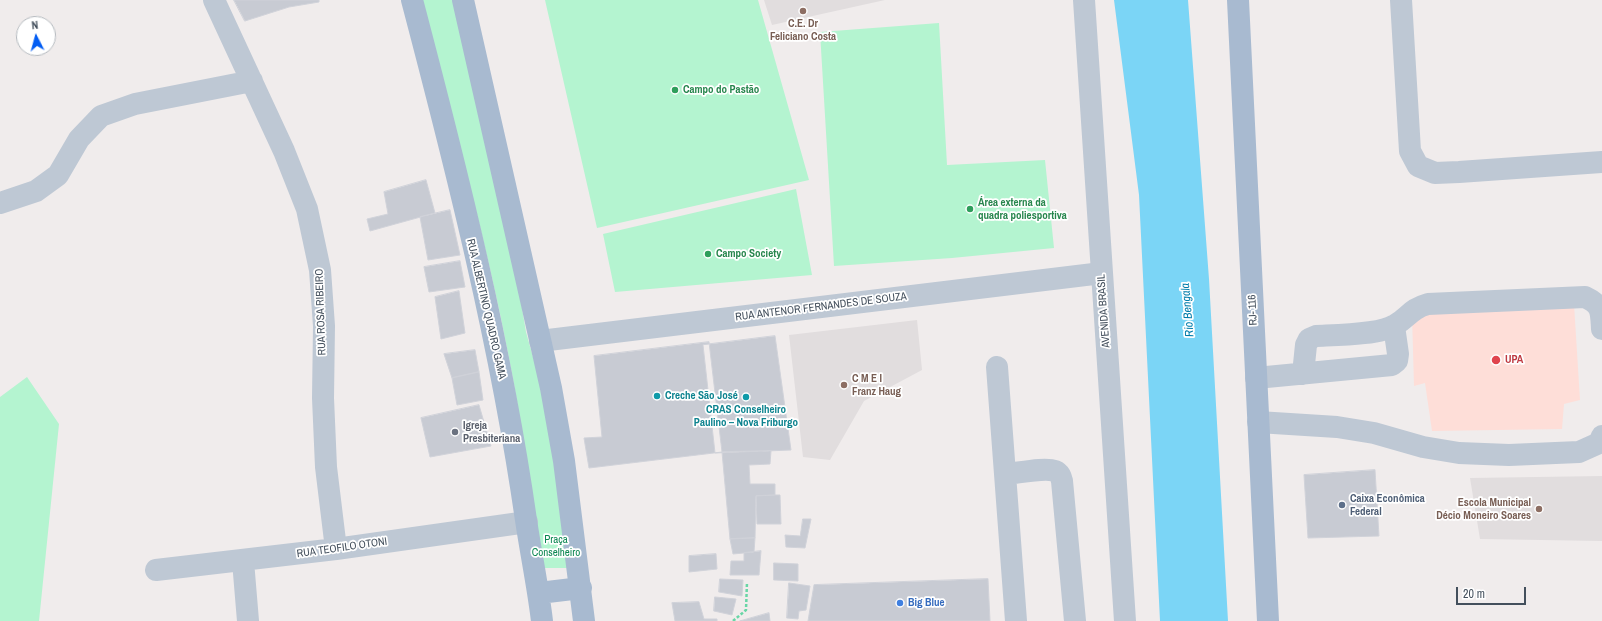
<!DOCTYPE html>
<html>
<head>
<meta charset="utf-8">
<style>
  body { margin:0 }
  #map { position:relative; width:1602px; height:621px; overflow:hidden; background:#f0ecec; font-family:"Archivo Narrow",sans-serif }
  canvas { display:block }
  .north { position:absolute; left:16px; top:16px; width:40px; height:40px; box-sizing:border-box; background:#fff; border:1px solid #b4b9be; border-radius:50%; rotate:354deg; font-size:11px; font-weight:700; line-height:16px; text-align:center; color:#434f5c }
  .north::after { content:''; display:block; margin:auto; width:14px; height:18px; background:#035df3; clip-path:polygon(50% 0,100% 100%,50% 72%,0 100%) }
  .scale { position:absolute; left:1456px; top:587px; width:70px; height:18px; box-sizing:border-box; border:2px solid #434f5c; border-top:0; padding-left:5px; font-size:12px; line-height:14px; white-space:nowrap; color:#434f5c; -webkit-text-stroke:3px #fff; paint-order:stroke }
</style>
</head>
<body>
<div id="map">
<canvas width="1602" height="621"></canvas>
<div class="north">N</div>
<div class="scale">20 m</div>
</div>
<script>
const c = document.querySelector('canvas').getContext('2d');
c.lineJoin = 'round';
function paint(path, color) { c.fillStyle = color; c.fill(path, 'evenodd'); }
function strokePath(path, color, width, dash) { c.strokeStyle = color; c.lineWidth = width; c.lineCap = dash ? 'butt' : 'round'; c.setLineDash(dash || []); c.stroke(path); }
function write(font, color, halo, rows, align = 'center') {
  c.font = font + ' "Archivo Narrow",sans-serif'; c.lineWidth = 3.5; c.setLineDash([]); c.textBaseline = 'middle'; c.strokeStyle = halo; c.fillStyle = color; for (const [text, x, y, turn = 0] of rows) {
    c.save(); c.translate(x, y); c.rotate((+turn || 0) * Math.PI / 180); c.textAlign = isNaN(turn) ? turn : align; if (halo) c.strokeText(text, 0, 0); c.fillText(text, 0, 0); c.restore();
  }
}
paint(new Path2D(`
  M 764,0 L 885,0 L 772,25 Z
  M 917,320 L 922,370 L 864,401 L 830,460 L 803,457 L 789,335 Z
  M 1602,476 L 1602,541 L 1480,539 L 1470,478 Z`), '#e1ddde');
paint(new Path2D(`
  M 1574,304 L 1580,400 L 1564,404 L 1562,429 L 1432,431 L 1425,383 L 1414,386 L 1412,315 Z`), '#feded8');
paint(new Path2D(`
  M 421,0 L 456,0 L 514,260 L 526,332 L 558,446 L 577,568 L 541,568 C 531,498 523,428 509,358 C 486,238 452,119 421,0 Z
  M 545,0 L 758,0 L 809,180 L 597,228 Z
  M 939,23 L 947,165 L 1045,160 L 1054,248 L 952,258 L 834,266 L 820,32 Z
  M 796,189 L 812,275 L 615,292 L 603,234 Z
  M 27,377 L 59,424 L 39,621 L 0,621 L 0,397 Z`), '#b4f4d0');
paint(new Path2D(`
  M 1114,0 L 1188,0 L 1209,279 L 1228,621 L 1160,621 L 1139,195 Z`), '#7bd5f6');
const building = new Path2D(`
  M 234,0 L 319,0 L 319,2 L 289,7 L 245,21 Z
  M 426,180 L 435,213 L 370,231 L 367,219 L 388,214 L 384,192 Z
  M 450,210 L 460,255 L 428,260 L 420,217 Z
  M 460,261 L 465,287 L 429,292 L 424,267 Z
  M 459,291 L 465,333 L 441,339 L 435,297 Z
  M 775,336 L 791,450 L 715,453 L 703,345 Z
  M 709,342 L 722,452 L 589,468 L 584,438 L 602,437 L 594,356 Z
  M 475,350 L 479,372 L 452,378 L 444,354 Z
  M 479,372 L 483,400 L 457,405 L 452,378 Z
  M 479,405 L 491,446 L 430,457 L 421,418 Z
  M 771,451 L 770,464 L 749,465 L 750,484 L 775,484 L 775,495 L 756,496 L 755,538 L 730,539 L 722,452 Z
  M 1375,470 L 1379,536 L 1308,538 L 1304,475 Z
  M 775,495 L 780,495 L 781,524 L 757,524 L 756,496 Z
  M 803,519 L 811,519 L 805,548 L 786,547 L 785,535 L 800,536 Z
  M 755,538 L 754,552 L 733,554 L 730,539 Z
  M 761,551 L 759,575 L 730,575 L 731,561 L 744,561 L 744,553 Z
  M 716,554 L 717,569 L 689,572 L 689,556 Z
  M 774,563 L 798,564 L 798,581 L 774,580 Z
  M 720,579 L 743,580 L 742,596 L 719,592 Z
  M 988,579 L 990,621 L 808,621 L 814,585 Z
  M 789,583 L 810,586 L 806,610 L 799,611 L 798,619 L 787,618 Z
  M 715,597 L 736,599 L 732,615 L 714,611 Z
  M 699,602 L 704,619 L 717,619 L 717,621 L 675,621 L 672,603 Z
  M 769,613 L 770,621 L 740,621 Z`);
paint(building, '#c8cbd3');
strokePath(building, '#d0d2d9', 1);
strokePath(new Path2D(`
  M 733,621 L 746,610 L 747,582`), '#68d6a6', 2.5, [3, 2]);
strokePath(new Path2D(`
  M 214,0 L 284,151 L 307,209 L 320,270 L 324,326 L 323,398 L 326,467 L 336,549
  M 1084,0 L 1125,621
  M 1401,0 L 1410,151 L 1418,166 L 1435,173 L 1459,172 L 1602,162
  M 0,203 L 36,191 L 58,175 L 79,139 L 101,116 L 135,104 L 252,81
  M 540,341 L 1102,273
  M 997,367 L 1016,621
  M 1303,374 L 1306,345 L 1309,339 L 1316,336 C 1335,335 1380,335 1395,325 C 1409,317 1410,309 1428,304 L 1585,297 C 1602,305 1601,311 1602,329
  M 1256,378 L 1392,365 L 1397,361 L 1398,354 L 1394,326
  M 1258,422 L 1337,427 L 1374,433 L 1423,447 L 1459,453 L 1509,455 L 1579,452 L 1599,443 L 1602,436
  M 1006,474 C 1018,473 1045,467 1055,471 C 1060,473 1061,477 1062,481 L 1075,621
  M 243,561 L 248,621
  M 156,570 L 336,549 L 527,522`), '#bec8d4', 22);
strokePath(new Path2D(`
  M 412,0 C 457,171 501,345 526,520 C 531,554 538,587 542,621
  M 463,0 L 551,388 L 564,461 L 584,621
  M 1238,0 L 1268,621
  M 539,593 L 581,588`), '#a8bad0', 22);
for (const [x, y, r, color] of [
  [803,11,4,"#8d6e63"],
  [675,90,4,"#2e9e5b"],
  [970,209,4,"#2e9e5b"],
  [708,254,4,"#2e9e5b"],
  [1496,360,5,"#e0444e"],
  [844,385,4,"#8d6e63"],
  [657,396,4,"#0f9aa8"],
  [746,397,4,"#0f9aa8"],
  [455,432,4,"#6b7280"],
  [1342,505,4,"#5c6f8a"],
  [1539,509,4,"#8d6e63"],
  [900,603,4,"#3f7fe0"]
]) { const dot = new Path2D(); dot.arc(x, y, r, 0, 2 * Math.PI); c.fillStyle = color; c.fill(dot); strokePath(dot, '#fff', 1.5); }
write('bold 11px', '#785e54', '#fff', [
  ["C.E. Dr",803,24],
  ["Feliciano Costa",803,37],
  ["C M E I",852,379,"left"],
  ["Franz Haug",852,392,"left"],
  ["Escola Municipal",1531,503,"right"],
  ["Décio Moneiro Soares",1531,516,"right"]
]);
write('bold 11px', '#27864d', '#fff', [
  ["Campo do Pastão",683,90],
  ["Área externa da",978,203],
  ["quadra poliesportiva",978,216],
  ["Campo Society",716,254]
], 'left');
write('11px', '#434f5c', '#fff', [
  ["RUA ANTENOR FERNANDES DE SOUZA",821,307,-7],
  ["RUA ALBERTINO QUADRO GAMA",486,309,77],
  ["RJ- 116",1253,310,-93],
  ["AVENIDA BRASIL",1104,311,-94],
  ["RUA ROSA RIBEIRO",321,312,-92],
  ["RUA TEOFILO OTONI",342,548,-8]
]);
write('bold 11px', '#be3a42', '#fff', [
  ["UPA",1505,360]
], 'left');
write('bold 11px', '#0d838f', '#fff', [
  ["Creche São José",665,396],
  ["CRAS Conselheiro",746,410,"center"],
  ["Paulino – Nova Friburgo",746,423,"center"]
], 'left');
write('bold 11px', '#5b616d', '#fff', [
  ["Igreja",463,426],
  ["Presbiteriana",463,439]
], 'left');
write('bold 11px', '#4e5e75', '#fff', [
  ["Caixa Econômica",1350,499],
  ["Federal",1350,512]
], 'left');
write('11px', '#0b8650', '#fff', [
  ["Praça",556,540],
  ["Conselheiro",556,553]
]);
write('bold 11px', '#366cbe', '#fff', [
  ["Big Blue",908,603]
], 'left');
write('italic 12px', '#017caa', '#fff', [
  ["Rio Bengala",1188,310,-95]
]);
</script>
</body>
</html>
